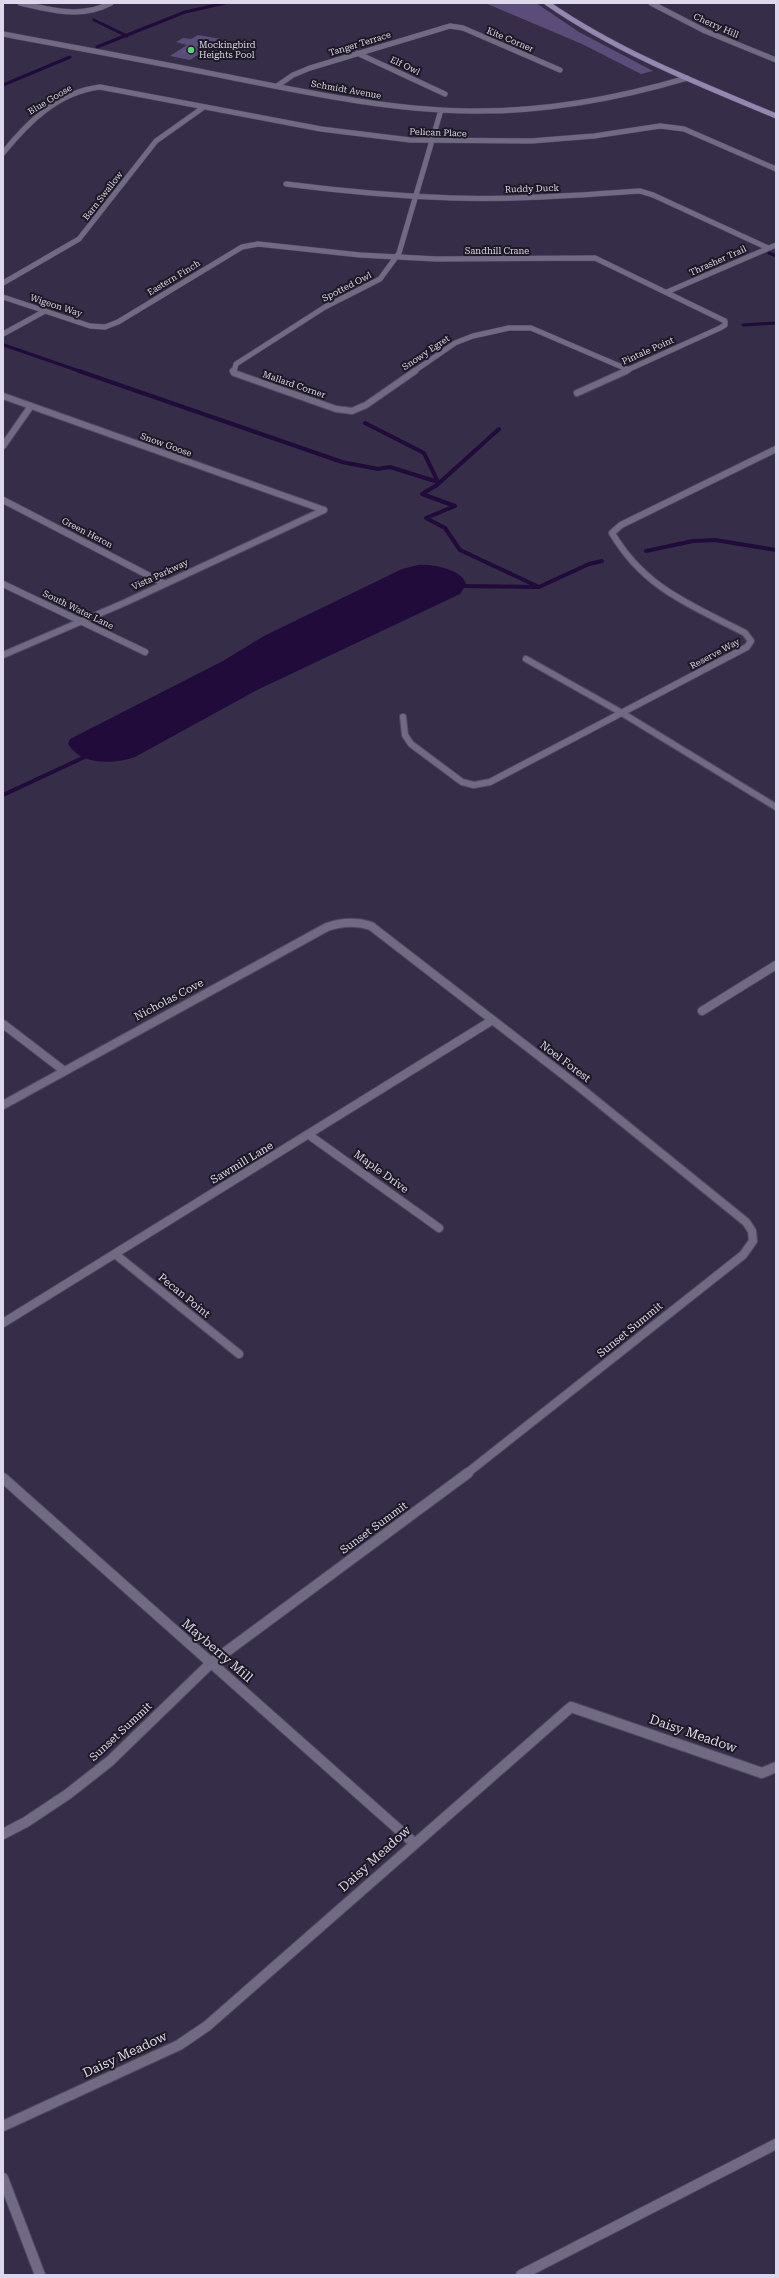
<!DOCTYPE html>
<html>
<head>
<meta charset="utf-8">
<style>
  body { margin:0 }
  #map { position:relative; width:779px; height:2278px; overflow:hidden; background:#362d48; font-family:"Roboto Serif",serif }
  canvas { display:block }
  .frame { position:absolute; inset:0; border:4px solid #ded9ea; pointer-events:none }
</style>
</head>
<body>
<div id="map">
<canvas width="779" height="2278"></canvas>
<div class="frame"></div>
</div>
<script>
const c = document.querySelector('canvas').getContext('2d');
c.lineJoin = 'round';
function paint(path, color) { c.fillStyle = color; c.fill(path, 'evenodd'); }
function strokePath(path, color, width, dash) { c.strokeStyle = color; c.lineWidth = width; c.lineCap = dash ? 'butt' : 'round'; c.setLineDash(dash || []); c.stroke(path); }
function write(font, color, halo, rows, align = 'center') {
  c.font = font + ' "Roboto Serif",serif'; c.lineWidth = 4; c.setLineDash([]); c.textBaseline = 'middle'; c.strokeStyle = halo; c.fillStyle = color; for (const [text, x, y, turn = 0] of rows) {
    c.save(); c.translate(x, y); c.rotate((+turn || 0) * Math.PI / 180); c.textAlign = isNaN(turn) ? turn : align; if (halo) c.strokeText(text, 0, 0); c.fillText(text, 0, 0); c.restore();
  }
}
paint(new Path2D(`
  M 485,3 L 536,3 L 579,32 L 653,71 L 641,74 L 582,44 Z
  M 198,35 L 221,39 L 190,60 L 170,56 L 187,45 L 176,42 L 183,38 L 191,39 Z`), '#5b4d79');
paint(new Path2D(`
  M 418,565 C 431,563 465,570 466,585 L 460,594 L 257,690 L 135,757 C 114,764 81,766 68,744 L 70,739 L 223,661 L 264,636 L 402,569 Z`), '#200b3b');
strokePath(new Path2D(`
  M 94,20 L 127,36
  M 97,47 L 185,12 L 225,3
  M 3,85 L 70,57
  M 769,253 L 776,256
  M 743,325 L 776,323
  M 4,345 L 82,372`), '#200b3b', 3);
strokePath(new Path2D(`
  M 79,371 L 342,462 L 378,469 L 390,467 L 438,482
  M 365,423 L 424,453 L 438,482
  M 499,429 L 437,485 L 422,494 L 455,506 L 426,518 L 445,528 L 460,550 L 539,587 L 589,564 L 602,561
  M 646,551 L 693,541 L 715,540 L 776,550
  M 460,586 L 539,587
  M 3,795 L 89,755`), '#200b3b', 4);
const streetFar3 = new Path2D(`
  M 20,3 C 51,10 81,19 111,3
  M 651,3 L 705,31 L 776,60
  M 3,34 C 78,48 154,62 229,77 C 309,93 389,110 471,111 C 544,112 616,99 687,78
  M 357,53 L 445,94
  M 277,86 L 293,75 L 310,68 L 450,26 L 463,28 L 560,70
  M 3,153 C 28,122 58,92 100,87 L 321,129 L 410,140 L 531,141 L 594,136 L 660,126 L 684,129 L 776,169
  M 286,184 C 341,191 396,196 452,198 C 515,200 578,195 640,191 L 653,195 L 768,248
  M 3,283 L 79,239 L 156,141 L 204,107
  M 667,292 L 776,245
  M 3,297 L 90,326 L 105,327 L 118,322 L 242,247 L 258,244 L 360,255 L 436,259 L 595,258 L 725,321 L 725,325 L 720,328 L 623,372
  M 3,334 L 45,311
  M 234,372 L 236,364 L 325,307 L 380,279 L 399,253 L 441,110
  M 413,372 L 455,343 L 473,336 L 509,328 L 531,328 L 629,370`);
const streetFar2 = new Path2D(`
  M 233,371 L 234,373 L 336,409 L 352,411 L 366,405 L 415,371
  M 577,393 L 626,371
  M 3,396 L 324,510
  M 3,446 L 31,406
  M 3,500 L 163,583
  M 3,584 L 145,652
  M 3,655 L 124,603 L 324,510
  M 526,659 L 622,713 L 776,807
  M 403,717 L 405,735 L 411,744 L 462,782 L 474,785 L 490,782 L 747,647 L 751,641 L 745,633 C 691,605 644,588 612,533 L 621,525 L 776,449`);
const streetFar1 = new Path2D(`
  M 702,1011 L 776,965
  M 3,1024 L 63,1070
  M 3,1105 L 327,927 C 342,922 356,921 371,926 L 578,1086 L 746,1222 L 752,1231 L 753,1241 L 743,1255 L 466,1474
  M 309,1135 L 439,1228
  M 115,1254 L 239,1354
  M 3,1323 L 491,1021`);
const street = new Path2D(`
  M 3,1478 L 414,1843
  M 3,1834 L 26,1822 L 68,1794 L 110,1761 L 211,1663 L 468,1473
  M 3,2126 L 179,2045 L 207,2026 L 571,1707 L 762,1773 L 776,1767
  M 3,2178 L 40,2275
  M 521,2275 L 776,2144`);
const secondary = new Path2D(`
  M 547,3 C 618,52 697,83 776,116`);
strokePath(streetFar3, '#514962', 6);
strokePath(streetFar2, '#514962', 8);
strokePath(streetFar1, '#514962', 10);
strokePath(street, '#514962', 12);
strokePath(secondary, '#514962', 6);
strokePath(streetFar3, '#716a83', 5);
strokePath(streetFar2, '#716a83', 6);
strokePath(streetFar1, '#716a83', 8);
strokePath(street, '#716a83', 10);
strokePath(secondary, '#9488b0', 5);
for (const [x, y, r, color] of [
  [191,50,4,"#54d672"]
]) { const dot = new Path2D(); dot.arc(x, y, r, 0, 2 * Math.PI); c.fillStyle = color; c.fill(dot); strokePath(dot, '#1c1824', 1.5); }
write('9px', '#ded9ea', '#1c1824', [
  ["Cherry Hill",716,26,24],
  ["Kite Corner",510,40,23],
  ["Tanger Terrace",360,44,-17],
  ["Elf Owl",405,66,25],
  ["Schmidt Avenue",346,90,10],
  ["Blue Goose",50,100,-31],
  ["Pelican Place",438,133,2],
  ["Ruddy Duck",532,189,-2],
  ["Barn Swallow",103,196,-52],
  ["Sandhill Crane",497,251],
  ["Thrasher Trail",718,261,-24],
  ["Eastern Finch",174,278,-31],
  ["Spotted Owl",347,287,-27],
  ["Wigeon Way",56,306,18],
  ["Pintale Point",648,351,-24],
  ["Snowy Egret",426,353,-34],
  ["Mallard Corner",294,385,19],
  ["Snow Goose",166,445,20],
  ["Green Heron",87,533,27],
  ["Vista Parkway",160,575,-25],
  ["South Water Lane",78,610,26],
  ["Reserve Way",715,654,-28]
]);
write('9px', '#ded9ea', '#1c1824', [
  ["Mockingbird",199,45],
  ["Heights Pool",199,55]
], 'left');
write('11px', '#ded9ea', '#1c1824', [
  ["Nicholas Cove",169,1000,-28],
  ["Noel Forest",565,1062,37],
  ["Sawmill Lane",242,1163,-31],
  ["Maple Drive",381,1172,36],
  ["Pecan Point",184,1296,39],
  ["Sunset Summit",630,1330,-39],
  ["Sunset Summit",374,1528,-36],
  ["Sunset Summit",121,1732,-43]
]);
write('13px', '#ded9ea', '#1c1824', [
  ["Mayberry Mill",217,1651,41],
  ["Daisy Meadow",693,1734,19],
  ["Daisy Meadow",375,1859,-42],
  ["Daisy Meadow",125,2055,-25]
]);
</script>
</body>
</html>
